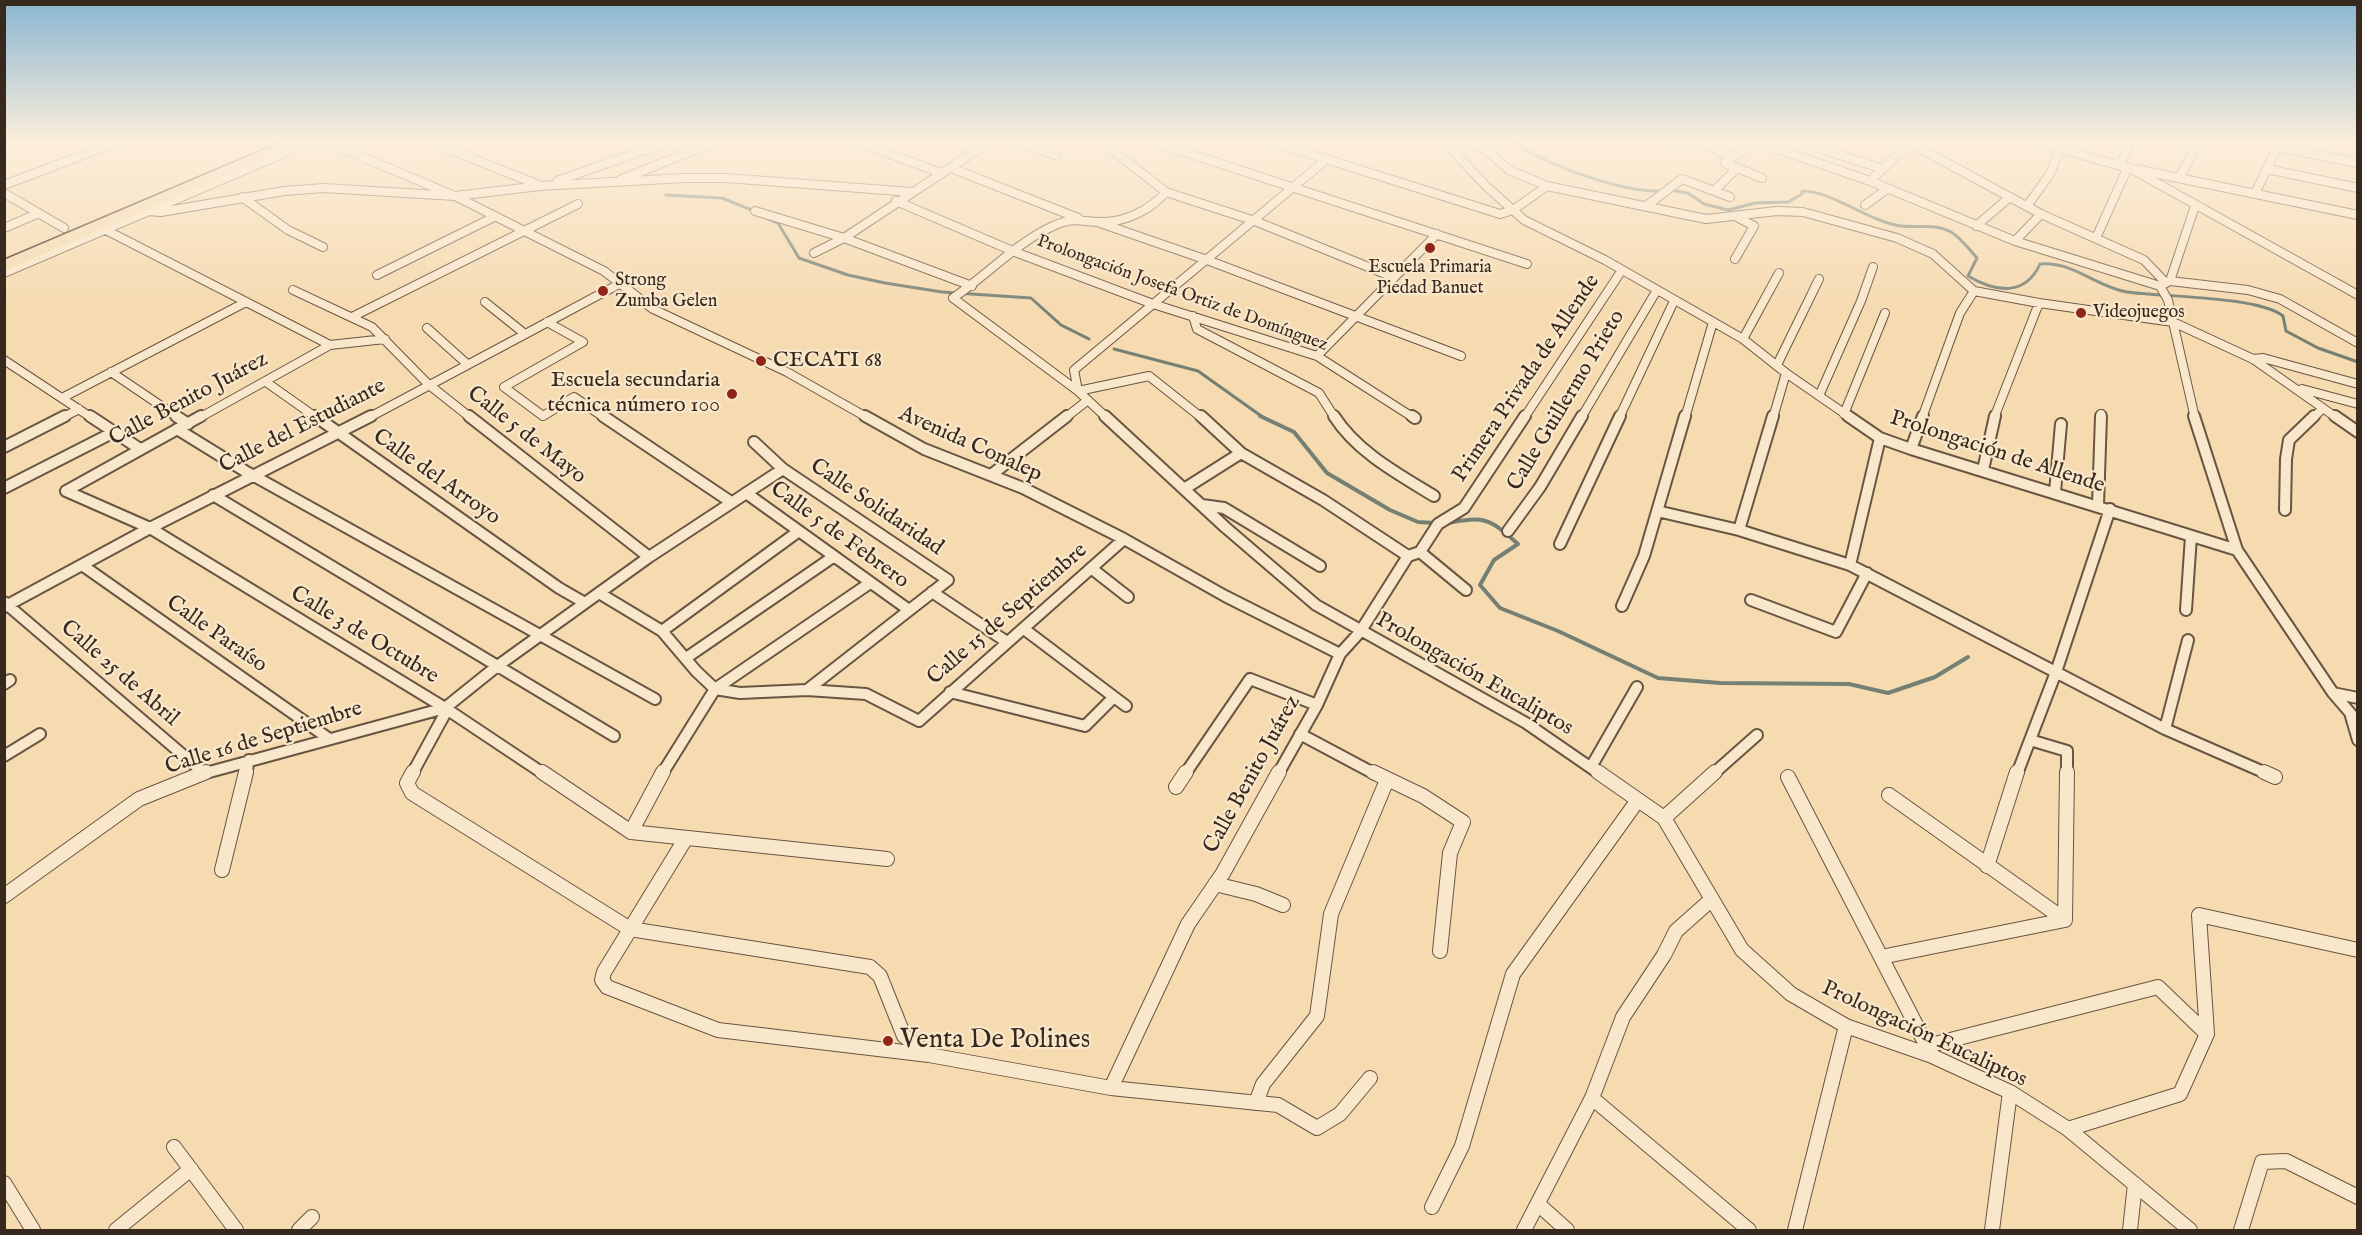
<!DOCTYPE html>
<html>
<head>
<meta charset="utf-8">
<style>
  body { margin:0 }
  #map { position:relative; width:2362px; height:1235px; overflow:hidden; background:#f6dab0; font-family:"IM FELL English",serif }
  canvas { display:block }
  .frame { position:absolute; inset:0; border:6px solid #38291e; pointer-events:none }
</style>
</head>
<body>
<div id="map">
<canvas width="2362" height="1235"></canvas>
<div class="frame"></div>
</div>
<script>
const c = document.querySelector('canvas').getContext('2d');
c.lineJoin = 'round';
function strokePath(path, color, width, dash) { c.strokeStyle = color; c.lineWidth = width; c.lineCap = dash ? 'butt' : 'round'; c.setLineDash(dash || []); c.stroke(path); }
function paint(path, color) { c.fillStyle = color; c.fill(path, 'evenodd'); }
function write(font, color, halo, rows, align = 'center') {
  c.font = font + ' "IM FELL English",serif'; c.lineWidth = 4.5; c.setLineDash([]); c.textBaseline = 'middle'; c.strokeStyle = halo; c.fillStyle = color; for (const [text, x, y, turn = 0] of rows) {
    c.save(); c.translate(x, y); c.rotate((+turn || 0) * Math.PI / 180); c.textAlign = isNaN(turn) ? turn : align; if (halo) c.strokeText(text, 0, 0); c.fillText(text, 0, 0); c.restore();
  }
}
strokePath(new Path2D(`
  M 1514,142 C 1545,165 1624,193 1662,191
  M 1670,190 L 1688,193 L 1704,204 L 1728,210 L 1755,203 L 1788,202 L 1802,194 L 1802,191 C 1833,191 1867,221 1901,226 C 1917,228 1936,223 1951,232 C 1961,238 1969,249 1977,258 L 1968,276 C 1995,292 2025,297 2040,264 C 2073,261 2096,287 2127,292 C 2162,297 2258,296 2283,316 L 2286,331 L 2318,348 L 2358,362
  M 666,195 L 722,198 L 754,211
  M 768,219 L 778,223 L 799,258 L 848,275 L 885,283 L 942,292 L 1031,298 L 1061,325 L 1089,339
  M 1114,349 L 1198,371 L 1264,418`), '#758075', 3);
strokePath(new Path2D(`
  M 1260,416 L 1294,432 L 1327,473 L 1390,510 L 1418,522 L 1435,523
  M 1442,524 C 1483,517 1486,515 1518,544 L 1494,560 L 1480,585 L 1500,608 L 1558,631 L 1658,678 L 1720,683 L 1849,684 L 1888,693 L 1935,677 L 1968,657`), '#758075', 4);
const streetFar2 = new Path2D(`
  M 327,142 L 455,196 L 604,271 L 653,309 L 787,372 L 868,418
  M 431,142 L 539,185
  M 858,142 L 941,173
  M 1022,142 L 1055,155
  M 1108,142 L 1111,149 L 1166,192 C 1151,209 1128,221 1105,222 C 1080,223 1076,215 1051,227 C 1015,244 986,276 953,298 L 1078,391 L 1149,376 L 1202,418
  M 1154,142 L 1527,264
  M 1272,142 L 1500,214 L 1513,210 L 1547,186
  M 1445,142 L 1485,185 L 1524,220 L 1605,260 L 1743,339 L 1786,373 L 1851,418
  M 1468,142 L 1489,152 L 1509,170 L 1547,186 L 1706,219 L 1777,211 L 1803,212 L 1897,238 L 1933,254 L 1974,291 L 2039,303 L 2173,322 L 2253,359 L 2337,418
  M 1666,142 L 1671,146 L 1682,142
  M 1701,142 L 1732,158
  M 1757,142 L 1870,181 L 2015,241 L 2160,286 L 2170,281 L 2248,290 L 2280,299 L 2358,343
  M 2037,142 L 2120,166 L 2358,215
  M 1910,143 L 2041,214 L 2144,260 L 2166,283
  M 2277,147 L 2358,163
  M 1821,149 L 1883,169
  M 1725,163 L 1762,178
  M 1725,163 L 1754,142
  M 2120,166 L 2130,142
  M 951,168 L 1078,218
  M 2267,169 L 2358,188
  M 2179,178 L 2199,142
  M 622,179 L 714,142
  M 557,181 L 667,142
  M 1870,181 L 1911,142
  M 4,185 L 117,142
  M 1714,191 L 1737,168
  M 1166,192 L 1255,221 L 1393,277
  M 4,193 L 64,228
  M 2255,194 L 2279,143
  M 242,197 L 288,230 L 323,247
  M 896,201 L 1015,252 L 1153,304 L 1317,356 L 1414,418
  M 1865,205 L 1887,189
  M 1646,206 L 1682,179 L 1730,197
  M 2027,206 L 2050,174 L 2060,149
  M 147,211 L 161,212 L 284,191 L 324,188 L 455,196 L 540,186 L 685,178 L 726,178 L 912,192
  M 755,211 L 844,238 L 972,286
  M 1735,216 L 1754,226 L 1735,259
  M 1100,223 L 1207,260 L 1461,356
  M 1976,226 L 2010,197
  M 4,228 L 39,213
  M 104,229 L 330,345 L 385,339
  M 2096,238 L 2128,167 L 2358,295
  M 2015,241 L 2041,214
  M 814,253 L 844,238 L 989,142
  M 4,273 L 310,142
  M 377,275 L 494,217
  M 2170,281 L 2195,206
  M 2160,286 L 2168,300 L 2195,418
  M 293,290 L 372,327 L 428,384 L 471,418
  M 485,302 L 525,334
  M 1193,316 L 1197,329 L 1319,393 L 1335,418
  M 352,317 L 578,204
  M 547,322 L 583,342 L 504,387 L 543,416 L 574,397 L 605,418
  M 427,328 L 466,363
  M 1743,339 L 1779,273
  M 1317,356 L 1437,234
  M 2253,359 L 2263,358 L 2358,384
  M 4,360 L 92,418
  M 1777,365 L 1819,279
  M 111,372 L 179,418
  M 266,382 L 317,418
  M 2302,389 L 2358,404
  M 1819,396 L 1861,301 L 1873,267
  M 62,398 L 246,302
  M 1844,414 L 1885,313
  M 62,418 L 79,409
  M 199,418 L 330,345
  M 368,418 L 621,283
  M 1065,418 L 1088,400
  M 1107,418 L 1078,391 L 1074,370 L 1327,159
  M 1524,418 L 1622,270
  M 1581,418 L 1657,290
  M 1619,418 L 1674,301
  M 1685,418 L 1713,322
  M 1773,418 L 1786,373
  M 1922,418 L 1960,313 L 1974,291
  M 1994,418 L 2039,303
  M 2101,418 L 2101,414
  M 2313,418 L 2323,408`);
const streetFar1 = new Path2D(`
  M 90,416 L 140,449
  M 176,416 L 188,424
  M 315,416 L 559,588 L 585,603
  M 469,416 L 649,557
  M 603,416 L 731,502
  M 865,416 L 924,449 L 1023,488 L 1124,539 L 1225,596 L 1340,654
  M 1105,416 L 1225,527 L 1316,605 L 1526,723 L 1600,774
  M 1201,416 L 1241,453 L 1323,500 L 1408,556
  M 1334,416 C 1357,452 1398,474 1434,496
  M 1412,416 L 1415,418
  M 1848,416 L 1880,438 L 1911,449 L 2237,550 L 2333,693 L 2358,722
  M 2194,416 L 2237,550
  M 2335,416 L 2358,432
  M 177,429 L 245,471 L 655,699
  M 754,442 L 783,469 L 948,580 L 807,690
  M 4,447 L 65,416
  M 1911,449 L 1923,416
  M 1983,470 L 1995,416
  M 991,475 L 1067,416
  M 4,488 L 114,432
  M 1184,489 L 1241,453
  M 66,491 L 150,528 L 445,708 L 544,774
  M 66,491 L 201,416
  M 2055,492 L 2061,424
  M 746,493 L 909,610
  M 213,495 L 614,736
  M 1202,505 L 1224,508 L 1320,566
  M 2098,505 L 2101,416
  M 2285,510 L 2286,459 L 2289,440 L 2314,416
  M 1657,511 L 1739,530 L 1850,565 L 2165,729 L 2268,774
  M 1739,530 L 1773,416
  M 1508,531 L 1540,487 L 1582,416
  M 1560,544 L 1620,416
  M 1420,552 L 1466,590
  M 82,565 L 328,738
  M 1850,565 L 1880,438
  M 1091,568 L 1128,597
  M 932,592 L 1007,642
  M 599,593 L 662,631 L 696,671 L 715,689 L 740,693 L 807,690 L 866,694 L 919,721 L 1124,539
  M 1751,600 L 1836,632 L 1867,573
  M 4,602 L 204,773
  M 1622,606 L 1644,556 L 1685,416
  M 4,607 L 150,528 L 371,416
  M 2186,610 L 2191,536
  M 1024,629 L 1126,706
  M 662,631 L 799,531
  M 686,658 L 833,557
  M 4,684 L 10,680
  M 950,692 L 1085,726 L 1114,697
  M 2333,693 L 2358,698
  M 2351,716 L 2358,740
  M 2165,729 L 2188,640
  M 1300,734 L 1375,774
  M 2030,740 L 2067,751 L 2067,774
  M 4,756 L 40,734
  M 1591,767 L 1637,687
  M 202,774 L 445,708 L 496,667 L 649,557 L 783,469
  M 246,774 L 249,760
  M 412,774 L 447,710
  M 662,774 L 715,689 L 870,583
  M 1185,774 L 1250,679 L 1317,705
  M 1278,774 L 1317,705 L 1340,654 L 1360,632 L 1408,556 L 1420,552 L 1438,524 L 1464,508 L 1525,416
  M 1713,774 L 1757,735
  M 2017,774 L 2056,672 L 2110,509`);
const street = new Path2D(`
  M 413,772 L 407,783 L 412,793 L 630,929 L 870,967 L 880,976 L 904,1036 L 929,1055
  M 542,772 L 631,832 L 887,859
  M 1373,772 L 1423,796 L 1463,822 L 1450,853 L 1440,951
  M 1598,772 L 1664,818 L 1742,950 L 1791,994 L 1846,1026 L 1932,1056 L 2010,1092 L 2068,1129 L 2190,1230
  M 2264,772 L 2275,777
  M 1788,777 L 1932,1056
  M 1176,787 L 1186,772
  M 1889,795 L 2065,920
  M 1664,818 L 1715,772
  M 631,832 L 663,772
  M 686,838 L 604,972 L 602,980 L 607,987 L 718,1030 L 929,1055 L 1111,1088 L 1278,1105 L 1317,1128 L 1340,1114 L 1370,1078
  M 1987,866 L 2017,772
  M 222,870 L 246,772
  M 1215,884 L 1256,894 L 1283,905
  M 4,896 L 139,799 L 206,772
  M 2065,920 L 2067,772
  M 1881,957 L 2065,920
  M 1927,1046 L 2158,987 L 2207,1034
  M 1111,1088 L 1188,924 L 1223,873 L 1279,772
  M 1592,1098 L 1749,1230
  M 1256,1103 L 1263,1084 L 1317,1016 L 1331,914 L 1387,780
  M 2068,1129 L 2180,1094 L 2207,1034 L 2199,915 L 2358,950
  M 174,1147 L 236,1230
  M 4,1183 L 33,1230
  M 1538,1204 L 1567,1230
  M 1432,1207 L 1462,1146 L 1513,974 L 1638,800
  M 116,1230 L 191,1169
  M 299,1230 L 312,1217
  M 1524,1230 L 1592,1098 L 1623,1017 L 1664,955 L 1676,931 L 1712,899
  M 1795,1230 L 1846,1026
  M 1992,1230 L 2010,1092
  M 2130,1230 L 2135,1184
  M 2241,1230 L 2262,1162 L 2286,1161 L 2358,1197`);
const highway = new Path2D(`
  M 282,142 L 301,142 L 299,145 L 4,271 L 4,260 Z`);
strokePath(streetFar2, '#685542', 10);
strokePath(streetFar1, '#685542', 14);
strokePath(street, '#685542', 16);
strokePath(highway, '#38291e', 3);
strokePath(streetFar2, '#f9e7cc', 8);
strokePath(streetFar1, '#f9e7cc', 10);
strokePath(street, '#f9e7cc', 14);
paint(highway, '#f6dab0');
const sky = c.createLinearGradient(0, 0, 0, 315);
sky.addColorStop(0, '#8ab6d1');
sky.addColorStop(0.45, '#fbeedb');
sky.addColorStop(1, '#fbeedb00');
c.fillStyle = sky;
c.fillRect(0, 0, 2362, 315);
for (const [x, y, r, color] of [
  [1430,248,6,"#8f2418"],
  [603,291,6,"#8f2418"],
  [2081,313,6,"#8f2418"],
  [761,361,6,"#8f2418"],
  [732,394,6,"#8f2418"],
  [888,1041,6,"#8f2418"]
]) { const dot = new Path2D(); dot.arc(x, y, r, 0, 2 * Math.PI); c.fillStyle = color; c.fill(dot); strokePath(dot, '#f9e7cc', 2); }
write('18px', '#38291e', '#f9e7cc', [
  ["Escuela Primaria",1430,268,"center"],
  ["Piedad Banuet",1430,289,"center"],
  ["Strong",615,281],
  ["Zumba Gelen",615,302],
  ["Videojuegos",2093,313]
], 'left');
write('18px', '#38291e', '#f9e7cc', [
  ["Prolongación Josefa Ortiz de Domínguez",1182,294,20]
]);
write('22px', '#38291e', '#f9e7cc', [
  ["CECATI 68",773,361],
  ["Escuela secundaria",720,381,"right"],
  ["técnica número 100",720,406,"right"]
], 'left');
write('22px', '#38291e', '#f9e7cc', [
  ["Primera Privada de Allende",1527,379,-56],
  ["Calle Benito Juárez",189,400,-28],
  ["Calle Guillermo Prieto",1567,401,-59],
  ["Calle del Estudiante",303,427,-27],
  ["Calle 5 de Mayo",526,436,38],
  ["Avenida Conalep",970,445,24],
  ["Prolongación de Allende",1997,453,18],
  ["Calle del Arroyo",436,478,35],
  ["Calle Solidaridad",876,508,34],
  ["Calle 5 de Febrero",839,536,36],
  ["Calle 15 de Septiembre",1008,615,-41],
  ["Calle Paraíso",216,635,35],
  ["Calle 3 de Octubre",364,636,31],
  ["Calle 25 de Abril",119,674,41],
  ["Prolongación Eucaliptos",1474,675,30],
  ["Calle 16 de Septiembre",264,739,-17],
  ["Calle Benito Juárez",1253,775,-61],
  ["Prolongación Eucaliptos",1924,1035,25]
]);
write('27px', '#38291e', '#f9e7cc', [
  ["Venta De Polines",900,1041]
], 'left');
</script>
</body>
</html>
